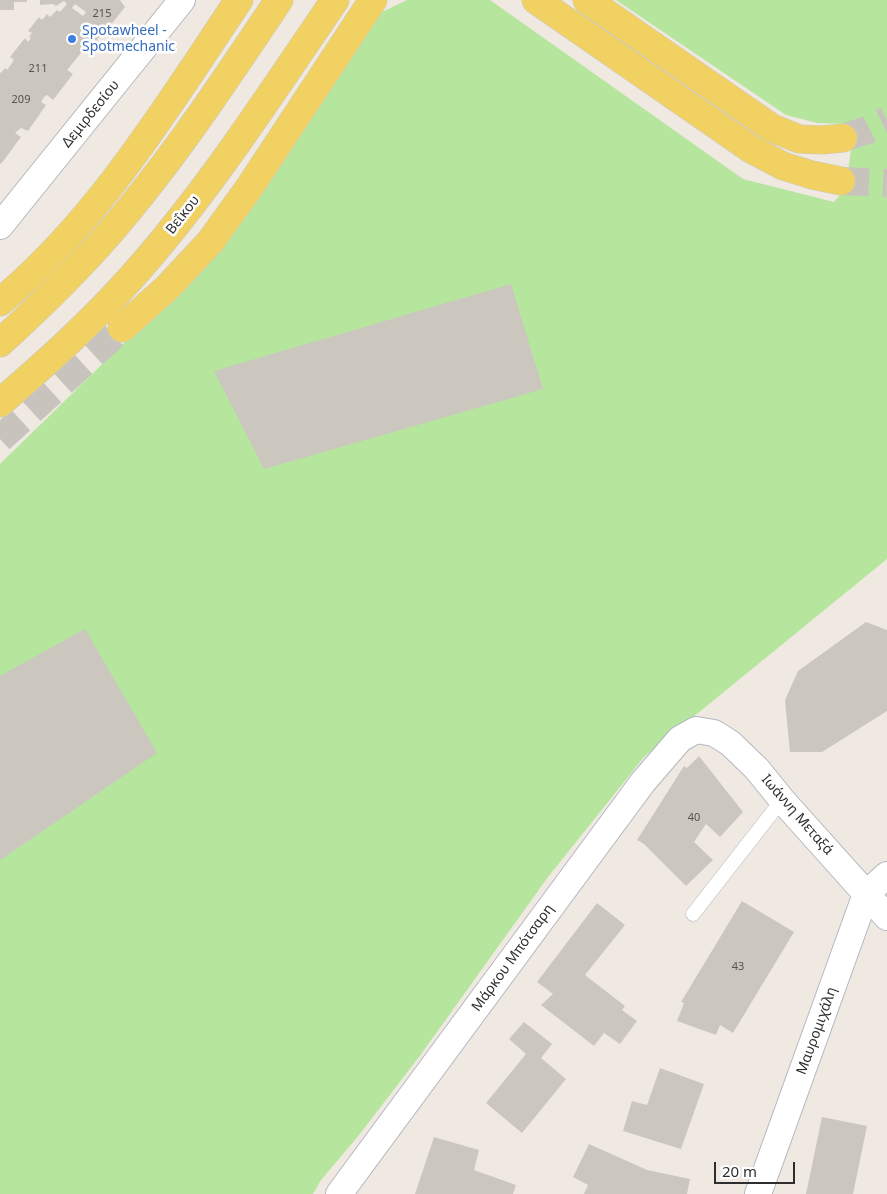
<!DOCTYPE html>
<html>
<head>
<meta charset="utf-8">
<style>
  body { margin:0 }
  #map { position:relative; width:887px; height:1194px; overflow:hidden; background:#efe9e1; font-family:"Noto Sans",sans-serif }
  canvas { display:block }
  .scale { position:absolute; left:714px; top:1162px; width:81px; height:22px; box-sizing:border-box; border:2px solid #2e2e2e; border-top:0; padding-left:6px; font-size:15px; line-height:18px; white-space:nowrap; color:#2e2e2e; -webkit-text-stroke:4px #fff; paint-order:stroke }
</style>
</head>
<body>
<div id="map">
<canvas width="887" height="1194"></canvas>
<div class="scale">20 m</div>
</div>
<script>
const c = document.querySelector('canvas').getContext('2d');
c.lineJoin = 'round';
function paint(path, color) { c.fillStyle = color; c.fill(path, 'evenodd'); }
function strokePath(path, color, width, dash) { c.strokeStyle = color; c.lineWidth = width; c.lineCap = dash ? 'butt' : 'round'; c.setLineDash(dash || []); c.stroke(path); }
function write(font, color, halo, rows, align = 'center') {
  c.font = font + ' "Noto Sans",sans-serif'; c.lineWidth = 5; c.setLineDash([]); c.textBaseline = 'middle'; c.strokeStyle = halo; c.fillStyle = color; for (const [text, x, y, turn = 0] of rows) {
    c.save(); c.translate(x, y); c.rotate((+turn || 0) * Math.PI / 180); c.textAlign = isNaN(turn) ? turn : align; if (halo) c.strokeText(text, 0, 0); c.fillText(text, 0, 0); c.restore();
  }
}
paint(new Path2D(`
  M 407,0 L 490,0 L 743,179 L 834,202 L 846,188 L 852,142 L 845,124 L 817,123 L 786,115 L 616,0 L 887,0 L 887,559 L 644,757 L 548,877 L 419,1057 L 359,1135 L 321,1180 L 313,1194 L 0,1194 L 0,464 L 129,338 L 376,15 Z`), '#b6e59e');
paint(new Path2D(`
  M 0,0 L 27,0 L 27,2 L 14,2 L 14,10 L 0,10 Z
  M 40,0 L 120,0 L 125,7 L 106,31 L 100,26 L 96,33 L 100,36 L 96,41 L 91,37 L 89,40 L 90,42 L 67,70 L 73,74 L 53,100 L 47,95 L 44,97 L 41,102 L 46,105 L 28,131 L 21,128 L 15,133 L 21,137 L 1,164 L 0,163 L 0,72 L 1,73 L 5,68 L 7,70 L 14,60 L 10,57 L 25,38 L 28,42 L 31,38 L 29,37 L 32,33 L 28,31 L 39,17 L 42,20 L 47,14 L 50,17 L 57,10 L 60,12 L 67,4 L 64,1 L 56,6 L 53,4 L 40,5 ZM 75,4 L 86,12 L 83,16 L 72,8 Z
  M 511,284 L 543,389 L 264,469 L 214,371 Z
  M 866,622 L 887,630 L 887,711 L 822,752 L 790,752 L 785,700 L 798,671 Z
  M 85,629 L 157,753 L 0,860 L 0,676 Z
  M 699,756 L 743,812 L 720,837 L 706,824 L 694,842 L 713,860 L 686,886 L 644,844 L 637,840 L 684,766 L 687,768 Z
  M 742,901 L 794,932 L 733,1033 L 720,1025 L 716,1035 L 677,1021 L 684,1003 L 681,1002 Z
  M 597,903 L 625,925 L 585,975 L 625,1006 L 622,1010 L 637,1021 L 620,1044 L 604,1033 L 594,1046 L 541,1005 L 553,994 L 537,982 Z
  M 524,1022 L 552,1044 L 541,1058 L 566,1079 L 522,1133 L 486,1103 L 526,1054 L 509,1039 Z
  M 660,1068 L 704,1084 L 681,1149 L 623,1131 L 632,1101 L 647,1105 Z
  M 822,1117 L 867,1126 L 853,1194 L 806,1194 Z
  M 434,1137 L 479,1150 L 474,1170 L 516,1185 L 513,1194 L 415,1194 Z
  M 589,1144 L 647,1170 L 690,1179 L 687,1194 L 584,1194 L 588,1185 L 573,1177 Z`), '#cbc7bf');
strokePath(new Path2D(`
  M 843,138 L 867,130 L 887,120
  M 841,181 L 887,183
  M 0,439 L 122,328`), '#c8c4bd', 28, [28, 14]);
const lane = new Path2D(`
  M 693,914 L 782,800`);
const street = new Path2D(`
  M 0,226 L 182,0
  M 339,1194 L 643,782 L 680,739 L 696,730 L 714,733 L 730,743 L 757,769 L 782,800 L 887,917
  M 758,1194 L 866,894 L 887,875`);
const primary = new Path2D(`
  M 536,0 L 751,149 L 783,166 L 812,175 L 841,181
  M 587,0 L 772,128 L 799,139 L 822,140 L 843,138
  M 0,302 C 99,220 168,105 239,0
  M 122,328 L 168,287 L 210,242 L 249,188 L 373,0
  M 0,343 C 34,312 66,281 97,247 C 166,170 222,85 279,0
  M 0,403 C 46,363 91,323 131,278 C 208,192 270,95 335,0`);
strokePath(lane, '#b4b7c1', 15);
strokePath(street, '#b4b7c1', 28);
strokePath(primary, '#c9c9c9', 29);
strokePath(lane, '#fff', 14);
strokePath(street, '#fff', 26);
strokePath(primary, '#f2d163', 28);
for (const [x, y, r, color] of [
  [72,39,5,"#3f7fe0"]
]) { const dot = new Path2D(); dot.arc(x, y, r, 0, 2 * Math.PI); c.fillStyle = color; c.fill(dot); strokePath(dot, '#fff', 2); }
write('11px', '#555452', null, [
  ["215",102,14],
  ["211",38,69],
  ["209",21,100],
  ["40",694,818],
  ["43",738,967]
]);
write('14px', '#366cbe', '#fff', [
  ["Spotawheel -",82,31],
  ["Spotmechanic",82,47]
], 'left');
write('14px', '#2e2e2e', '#fff', [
  ["Δεμιρδεσίου",91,114,-51],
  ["Βεΐκου",183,215,-52],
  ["Ιωάννη Μεταξά",797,815,49],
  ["Μάρκου Μπότσαρη",513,958,-54],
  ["Μαυρομιχάλη",817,1031,-70]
]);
</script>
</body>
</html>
